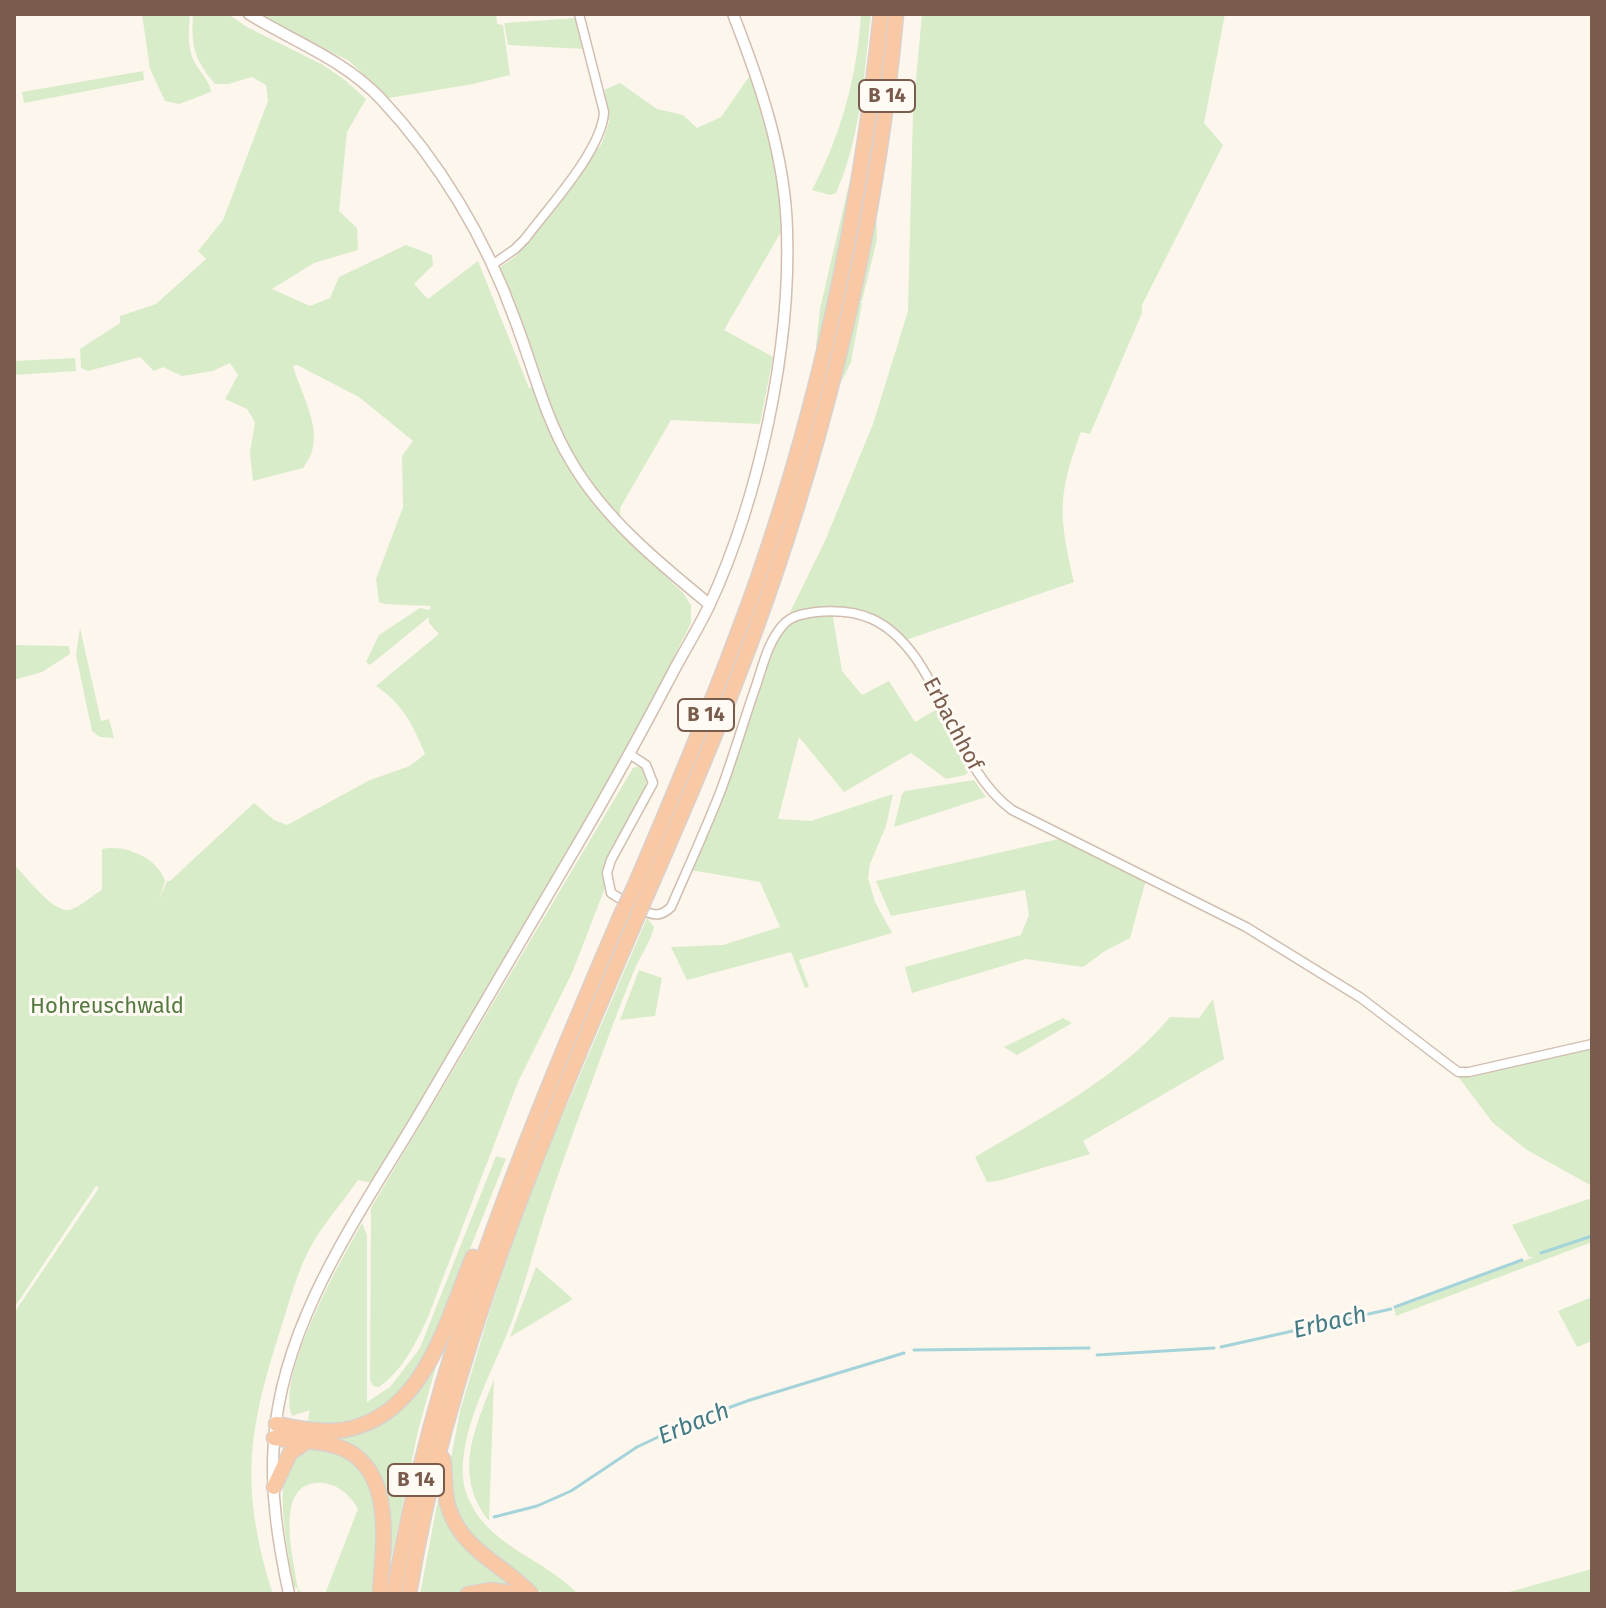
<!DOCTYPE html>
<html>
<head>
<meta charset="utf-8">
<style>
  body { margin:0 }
  #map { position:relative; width:1606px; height:1608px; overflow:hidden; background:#fdf6ec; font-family:"Fira Sans",sans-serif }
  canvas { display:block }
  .frame { position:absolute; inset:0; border:16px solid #7a5c4d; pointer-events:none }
</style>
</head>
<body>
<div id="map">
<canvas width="1606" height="1608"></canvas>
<div class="frame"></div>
</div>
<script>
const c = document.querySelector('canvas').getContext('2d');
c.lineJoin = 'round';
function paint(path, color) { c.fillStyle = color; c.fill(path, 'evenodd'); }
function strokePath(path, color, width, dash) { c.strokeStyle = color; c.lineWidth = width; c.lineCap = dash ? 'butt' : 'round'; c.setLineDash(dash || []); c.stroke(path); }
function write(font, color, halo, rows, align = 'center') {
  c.font = font + ' "Fira Sans",sans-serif'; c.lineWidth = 6; c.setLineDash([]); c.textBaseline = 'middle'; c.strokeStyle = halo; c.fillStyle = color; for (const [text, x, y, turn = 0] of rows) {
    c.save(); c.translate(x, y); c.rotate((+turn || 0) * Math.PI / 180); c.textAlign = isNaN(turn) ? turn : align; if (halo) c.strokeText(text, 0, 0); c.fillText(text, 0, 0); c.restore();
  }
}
paint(new Path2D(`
  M 142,14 L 190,14 C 189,29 187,45 193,59 C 198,71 210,80 211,92 L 179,104 L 165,101 L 150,69 Z
  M 193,14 L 228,14 L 247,27 L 323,65 L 346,81 L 366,99 L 347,132 L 339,211 L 357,228 L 358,250 L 314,263 L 272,289 L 310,306 L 330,298 L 339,277 L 406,245 L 432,255 L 433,265 L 414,284 L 428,299 L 478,261 L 529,388 L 544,382 L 499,268 L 516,256 L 602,143 L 609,122 L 604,90 L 620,83 L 657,109 L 683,115 L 697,128 L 721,117 L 751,74 L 768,122 L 778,184 L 781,232 L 724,330 L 773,357 L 760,424 L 671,420 L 620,508 L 621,532 L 683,593 L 691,605 L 691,623 L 626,752 L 372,1183 L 358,1180 C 344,1200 328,1219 315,1239 C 298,1267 290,1300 280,1331 C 247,1434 240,1489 273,1594 L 14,1594 L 14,1313 L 99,1188 L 96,1186 L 14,1308 L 14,864 C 26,877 52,911 68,910 C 78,909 93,895 102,890 L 102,849 C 125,844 158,858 165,881 L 159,900 L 167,881 L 170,881 L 254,803 L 274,820 L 287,825 L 370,780 L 410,766 L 425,754 C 413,725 403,704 376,686 L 439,634 L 429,623 L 429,617 L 370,665 L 366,662 L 379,635 L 420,608 L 429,610 L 431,606 L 384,604 L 379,602 L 376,579 L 403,507 L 402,456 L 413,441 L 359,397 L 297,365 L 293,366 C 302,398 329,437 303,468 L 253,481 L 250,453 L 255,422 L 247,409 L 225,399 L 238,375 L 230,363 L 213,371 L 182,376 L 163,367 L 154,371 L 140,357 L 88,371 L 81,368 L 80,349 L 120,323 L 120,316 L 156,304 L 206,259 L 198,251 L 223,220 L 268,101 L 266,85 L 252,77 L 228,84 L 215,84 C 194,59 191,46 193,14 Z
  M 257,14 L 496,14 L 497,24 L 503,25 L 510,75 L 473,84 L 389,98 L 349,61 Z
  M 861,14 L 871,14 C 864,74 861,137 836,193 L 830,195 L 812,190 C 841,135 857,77 861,14 Z
  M 922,14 L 1225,14 L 1204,123 L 1223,145 L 1142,305 L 1142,313 L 1090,434 L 1081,432 C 1057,496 1059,516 1074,582 L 903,641 L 872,618 L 832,611 L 842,671 L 862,695 L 889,681 L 915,722 L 939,708 L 970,771 L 965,775 L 946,779 L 911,753 L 844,792 L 799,737 L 778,819 L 811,821 L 893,794 L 886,826 L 870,864 L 868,878 L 875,902 L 892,933 L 799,960 L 809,987 L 805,988 L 791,952 L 687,980 L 671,947 L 723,945 L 780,927 L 760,882 L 691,870 L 770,653 L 825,541 L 873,424 L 908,311 L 913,112 Z
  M 577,18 L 584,49 L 508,45 L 504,23 Z
  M 143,71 L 144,80 L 24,103 L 22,92 Z
  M 849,184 L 848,204 L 819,348 L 816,346 L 820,309 Z
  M 876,208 L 877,239 L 862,301 L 859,301 L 862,303 L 851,362 L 841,383 Z
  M 75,358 L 76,371 L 14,375 L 14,361 Z
  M 80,628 L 101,721 L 109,719 L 114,738 L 100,737 L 92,731 L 76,655 Z
  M 14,645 L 69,646 L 70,654 L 42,672 L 14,680 Z
  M 640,766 L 646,770 L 646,785 L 606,864 L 605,888 L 572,973 L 518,1082 L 428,1317 C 416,1343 403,1370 379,1387 L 373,1386 L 370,1380 L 371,1208 L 633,768 Z
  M 974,780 L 986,797 L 894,827 L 902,794 L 905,791 Z
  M 1063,838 L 1146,880 L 1130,938 L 1105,951 L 1083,967 L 1026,959 L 912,993 L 905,967 L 1021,935 L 1029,915 L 1025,890 L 891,916 L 876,881 Z
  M 647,918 L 654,927 C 650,943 640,956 634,971 C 619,1007 606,1043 593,1079 C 576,1125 559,1170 544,1217 C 533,1252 524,1287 512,1321 C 495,1368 449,1445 467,1495 C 486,1546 544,1558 578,1594 L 544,1594 L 493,1557 L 463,1526 L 453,1507 L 449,1469 L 460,1411 L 491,1307 L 531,1189 Z
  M 639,970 L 662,978 L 655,1016 L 620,1020 Z
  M 1213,999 L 1224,1059 L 1083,1141 L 1090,1154 L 998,1181 L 987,1182 L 975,1157 C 1042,1117 1119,1078 1170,1017 L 1199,1018 Z
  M 1063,1018 L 1072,1023 L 1017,1055 L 1004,1047 Z
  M 1592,1045 L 1592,1186 L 1527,1150 L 1493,1123 L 1457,1075 Z
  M 496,1156 L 506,1159 L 429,1351 L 398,1397 L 375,1414 L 341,1425 L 307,1424 L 310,1410 L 292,1416 C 276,1374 340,1262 362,1223 L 367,1235 L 367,1402 L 390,1387 L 420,1348 Z
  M 1592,1198 L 1592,1242 L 1396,1316 L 1394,1309 L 1534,1257 L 1529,1257 L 1512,1225 Z
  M 536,1267 L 573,1299 L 510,1337 Z
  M 1592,1297 L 1592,1341 L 1577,1347 L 1558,1311 Z
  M 440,1352 L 418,1431 L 386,1584 L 374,1470 L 289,1433 L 368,1427 Z
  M 494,1379 L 489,1521 C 452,1474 475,1429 494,1379 Z
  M 309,1447 L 341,1453 L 367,1475 L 379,1518 L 375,1594 L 325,1594 L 358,1509 C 351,1496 339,1485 324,1483 C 271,1477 294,1560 298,1589 L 304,1594 L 297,1594 L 298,1589 L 294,1587 C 289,1559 272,1478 293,1457 C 297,1453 304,1450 309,1447 Z
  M 440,1489 L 444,1507 L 521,1590 L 470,1589 L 456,1594 L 420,1594 Z
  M 1592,1569 L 1592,1594 L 1502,1594 Z`), '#d8ecc9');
strokePath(new Path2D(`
  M 1541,1253 L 1592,1236
  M 1395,1307 L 1522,1260
  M 1221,1347 L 1391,1309
  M 914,1350 L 1089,1348
  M 1097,1355 L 1214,1348
  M 494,1517 L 537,1506 L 571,1491 L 637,1447 L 692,1421 L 750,1400 L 904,1353`), '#a5d3da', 3);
const minor = new Path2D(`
  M 492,265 L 515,249 L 525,239 C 549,207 602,150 604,112 L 579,14
  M 627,903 L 611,893 L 607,873 L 611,860 L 653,783 L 646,765 L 631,755
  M 640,909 C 652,915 660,918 671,907 C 688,868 706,829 721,790 C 734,755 744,720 756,686 C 763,665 768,642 783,625 C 792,615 804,614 816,612 C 861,608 888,620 915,657 C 949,704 964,775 1012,810 L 1246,927 L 1361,998 L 1458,1072 L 1469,1072 L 1592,1044`);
const tertiary = new Path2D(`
  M 249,14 C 294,42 343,59 381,99 C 440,162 486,239 515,320 C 533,367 545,418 571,461 C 604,518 659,563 709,604
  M 289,1594 C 278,1543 270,1492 274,1440 C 283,1317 363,1210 424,1106 C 473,1022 522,938 572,854 C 607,795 640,735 672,674 C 684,651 698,629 709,606 C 759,498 791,349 787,230 C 785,155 760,83 733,14`);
const trunk = new Path2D(`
  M 633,890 C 677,788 720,685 757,581 C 821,398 861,207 881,14
  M 647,894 C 693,789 738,683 775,574 C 836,394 879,204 896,14
  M 276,1424 C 298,1428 320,1433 343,1430 C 424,1417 446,1322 473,1257
  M 274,1438 C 294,1441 317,1440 336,1446 C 397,1465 383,1546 380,1594
  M 443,1459 C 446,1475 443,1492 449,1509 C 463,1551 503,1564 531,1594
  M 274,1487 L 290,1453 L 306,1442
  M 394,1594 C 434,1356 526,1136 621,915
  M 409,1594 C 447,1358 541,1140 635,922
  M 468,1594 L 491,1590 L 519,1594`);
strokePath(minor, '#d1beb0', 11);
strokePath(tertiary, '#d1beb0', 13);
strokePath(trunk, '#dad1cd', 17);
strokePath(minor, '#fff', 8);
strokePath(tertiary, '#fff', 10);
strokePath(trunk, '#f9c8a4', 14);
const trunkBridge = new Path2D(`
  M 621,915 L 633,890
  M 635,922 L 647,894`);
strokePath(trunkBridge, '#dad1cd', 17, []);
strokePath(trunkBridge, '#f9c8a4', 14);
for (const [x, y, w] of [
  [887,96,56],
  [706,715,56],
  [416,1480,56]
]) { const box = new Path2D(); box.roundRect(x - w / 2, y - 16, w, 32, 6); c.fillStyle = '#fffaf3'; c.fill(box); strokePath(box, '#7a5c4d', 2); }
write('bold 20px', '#7a5c4d', null, [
  ["B 14",887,96],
  ["B 14",706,715],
  ["B 14",416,1480]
]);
write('22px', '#7a5c4d', '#fffaf3', [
  ["Erbachhof",952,724,62]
]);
write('22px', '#537a41', '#fffaf3', [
  ["Hohreuschwald",107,1007]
]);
write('italic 24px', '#437c86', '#fffaf3', [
  ["Erbach",1330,1323,-13],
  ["Erbach",694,1424,-22]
]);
</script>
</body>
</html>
